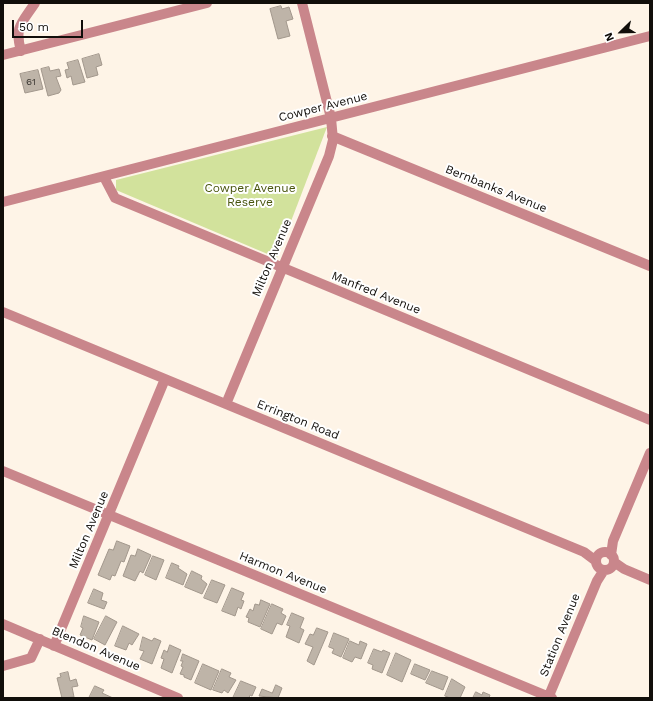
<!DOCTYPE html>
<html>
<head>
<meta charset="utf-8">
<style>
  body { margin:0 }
  #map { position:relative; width:653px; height:701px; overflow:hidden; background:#fef4e7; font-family:"Work Sans",sans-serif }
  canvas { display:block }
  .frame { position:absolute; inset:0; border:4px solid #110e0a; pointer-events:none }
  .north { position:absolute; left:601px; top:12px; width:40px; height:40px; -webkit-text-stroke:3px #fff; paint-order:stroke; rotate:247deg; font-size:11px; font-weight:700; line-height:16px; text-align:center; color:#110e0a }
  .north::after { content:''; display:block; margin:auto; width:14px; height:18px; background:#110e0a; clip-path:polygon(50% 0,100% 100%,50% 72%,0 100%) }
  .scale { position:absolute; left:12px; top:20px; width:71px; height:18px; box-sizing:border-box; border:2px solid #110e0a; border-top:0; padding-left:5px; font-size:12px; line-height:14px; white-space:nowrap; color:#110e0a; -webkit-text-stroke:3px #fff; paint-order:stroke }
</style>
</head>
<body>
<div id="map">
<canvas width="653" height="701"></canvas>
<div class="frame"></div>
<div class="north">N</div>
<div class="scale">50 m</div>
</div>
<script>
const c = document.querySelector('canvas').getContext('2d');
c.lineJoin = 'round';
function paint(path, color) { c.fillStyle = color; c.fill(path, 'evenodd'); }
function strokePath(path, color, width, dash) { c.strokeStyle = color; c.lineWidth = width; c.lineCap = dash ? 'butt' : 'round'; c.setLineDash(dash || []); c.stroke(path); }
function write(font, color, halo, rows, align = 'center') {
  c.font = font + ' "Work Sans",sans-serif'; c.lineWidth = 4; c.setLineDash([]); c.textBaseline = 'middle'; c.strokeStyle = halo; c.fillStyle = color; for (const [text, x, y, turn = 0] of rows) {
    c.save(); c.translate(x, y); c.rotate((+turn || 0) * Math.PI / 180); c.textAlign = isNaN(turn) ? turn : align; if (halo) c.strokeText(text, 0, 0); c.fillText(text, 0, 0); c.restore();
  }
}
paint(new Path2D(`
  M 327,127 L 277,258 L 116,190 L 116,180 Z`), '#d2e29c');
const building = new Path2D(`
  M 281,6 L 282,9 L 289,7 L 293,19 L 286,21 L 290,36 L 278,39 L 270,9 Z
  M 99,54 L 102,65 L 96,67 L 98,75 L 87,78 L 82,59 Z
  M 78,60 L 85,82 L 73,85 L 71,76 L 67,78 L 65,70 L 69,69 L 67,63 Z
  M 49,67 L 50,71 L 59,69 L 61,76 L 56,77 L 61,90 L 59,93 L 48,96 L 41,69 Z
  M 38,70 L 43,89 L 25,93 L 20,74 Z
  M 117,541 L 130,546 L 124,562 L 121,561 L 115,576 L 112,575 L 110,580 L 98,575 L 109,549 L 113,550 Z
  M 138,549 L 151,555 L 143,573 L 140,571 L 135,581 L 123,576 L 131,555 L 135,556 Z
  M 153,556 L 164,560 L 156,580 L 145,575 Z
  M 172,563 L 179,566 L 178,568 L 187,574 L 183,585 L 166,578 Z
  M 192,571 L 202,576 L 201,579 L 207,584 L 202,594 L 185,587 Z
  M 212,580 L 225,585 L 217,603 L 204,598 Z
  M 232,588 L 244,593 L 241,600 L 244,601 L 241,609 L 238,607 L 235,616 L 222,611 Z
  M 94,589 L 103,593 L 101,600 L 107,602 L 104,609 L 88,603 Z
  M 261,600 L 270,604 L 260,627 L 248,622 L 249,618 L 246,617 L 250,609 L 253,611 L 255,604 L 259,605 Z
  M 272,604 L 283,609 L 281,613 L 286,616 L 282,625 L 277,623 L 272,634 L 261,629 Z
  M 292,613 L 304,618 L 300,628 L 304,630 L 299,643 L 286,637 L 290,626 L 287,625 Z
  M 84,616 L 99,622 L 92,640 L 80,635 L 83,628 L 81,627 Z
  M 106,616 L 117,622 L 105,645 L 94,639 Z
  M 123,626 L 139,634 L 132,645 L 129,643 L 126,650 L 115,646 Z
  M 317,628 L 328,632 L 314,665 L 307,661 L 313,647 L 305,644 L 310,634 L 313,635 Z
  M 334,633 L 349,639 L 341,657 L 332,653 L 334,649 L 329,647 Z
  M 143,637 L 152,641 L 154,638 L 161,641 L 152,664 L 140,659 L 144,651 L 140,650 Z
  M 350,641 L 359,645 L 360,641 L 367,644 L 361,659 L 355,657 L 352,662 L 343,658 Z
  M 170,645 L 181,650 L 172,673 L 161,668 L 164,659 L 161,658 L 164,650 L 167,652 Z
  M 374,649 L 382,652 L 383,650 L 390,653 L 382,673 L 372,669 L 373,665 L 368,663 Z
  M 396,653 L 411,660 L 402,682 L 387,675 Z
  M 183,654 L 199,661 L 191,680 L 184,677 L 184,675 L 180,674 L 183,667 L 181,666 L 183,661 L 181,661 Z
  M 203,664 L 219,671 L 211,690 L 195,683 Z
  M 415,664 L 430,670 L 425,680 L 411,674 Z
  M 222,669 L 231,673 L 229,677 L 236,680 L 228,693 L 224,690 L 222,693 L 213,690 Z
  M 432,671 L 448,677 L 443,690 L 426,683 Z
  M 68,672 L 70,681 L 76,679 L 78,686 L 72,687 L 74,697 L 62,698 L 57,678 L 61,677 L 60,674 Z
  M 452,679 L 465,687 L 460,698 L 450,698 L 445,696 Z
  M 241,681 L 256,687 L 252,696 L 250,695 L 249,698 L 233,698 Z
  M 276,685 L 282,688 L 278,698 L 259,696 L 262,689 L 272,693 Z
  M 95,686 L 104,690 L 102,693 L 113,698 L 89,698 Z
  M 476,692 L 482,695 L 483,692 L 490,695 L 489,698 L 473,698 Z`);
paint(building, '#beb4a8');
strokePath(building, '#a2978c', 1);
strokePath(new Path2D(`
  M 21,51 C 14,26 22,23 35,3
  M 3,55 L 207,3
  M 332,136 L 650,266
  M 104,177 L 115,198 L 650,420
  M 3,202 L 650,36
  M 3,312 L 584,552 L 596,561
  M 226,404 L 329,156 L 333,140 L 331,118 L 302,3
  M 3,471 L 552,698
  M596 561a9 9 0 1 1 18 0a9 9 0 1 1-18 0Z
  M 611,555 L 613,541 L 650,453
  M 614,562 L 624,569 L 650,580
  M 3,624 L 178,698
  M 54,646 L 165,379
  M 3,666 L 31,658 L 40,639
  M 548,698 L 597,581 L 604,570`), '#c9868b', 10);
write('10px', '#3c3832', null, [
  ["61",31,82]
]);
write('12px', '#110e0a', '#fff', [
  ["Cowper Avenue",323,107,-14],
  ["Bernbanks Avenue",496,189,22],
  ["Milton Avenue",272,258,-67],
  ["Manfred Avenue",376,293,22],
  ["Errington Road",298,420,22],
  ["Milton Avenue",89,530,-67],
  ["Harmon Avenue",283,573,22],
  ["Station Avenue",560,635,-68],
  ["Blendon Avenue",96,649,23]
]);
write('12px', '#47530c', '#fff', [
  ["Cowper Avenue",250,188],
  ["Reserve",250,202]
]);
</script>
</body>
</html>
